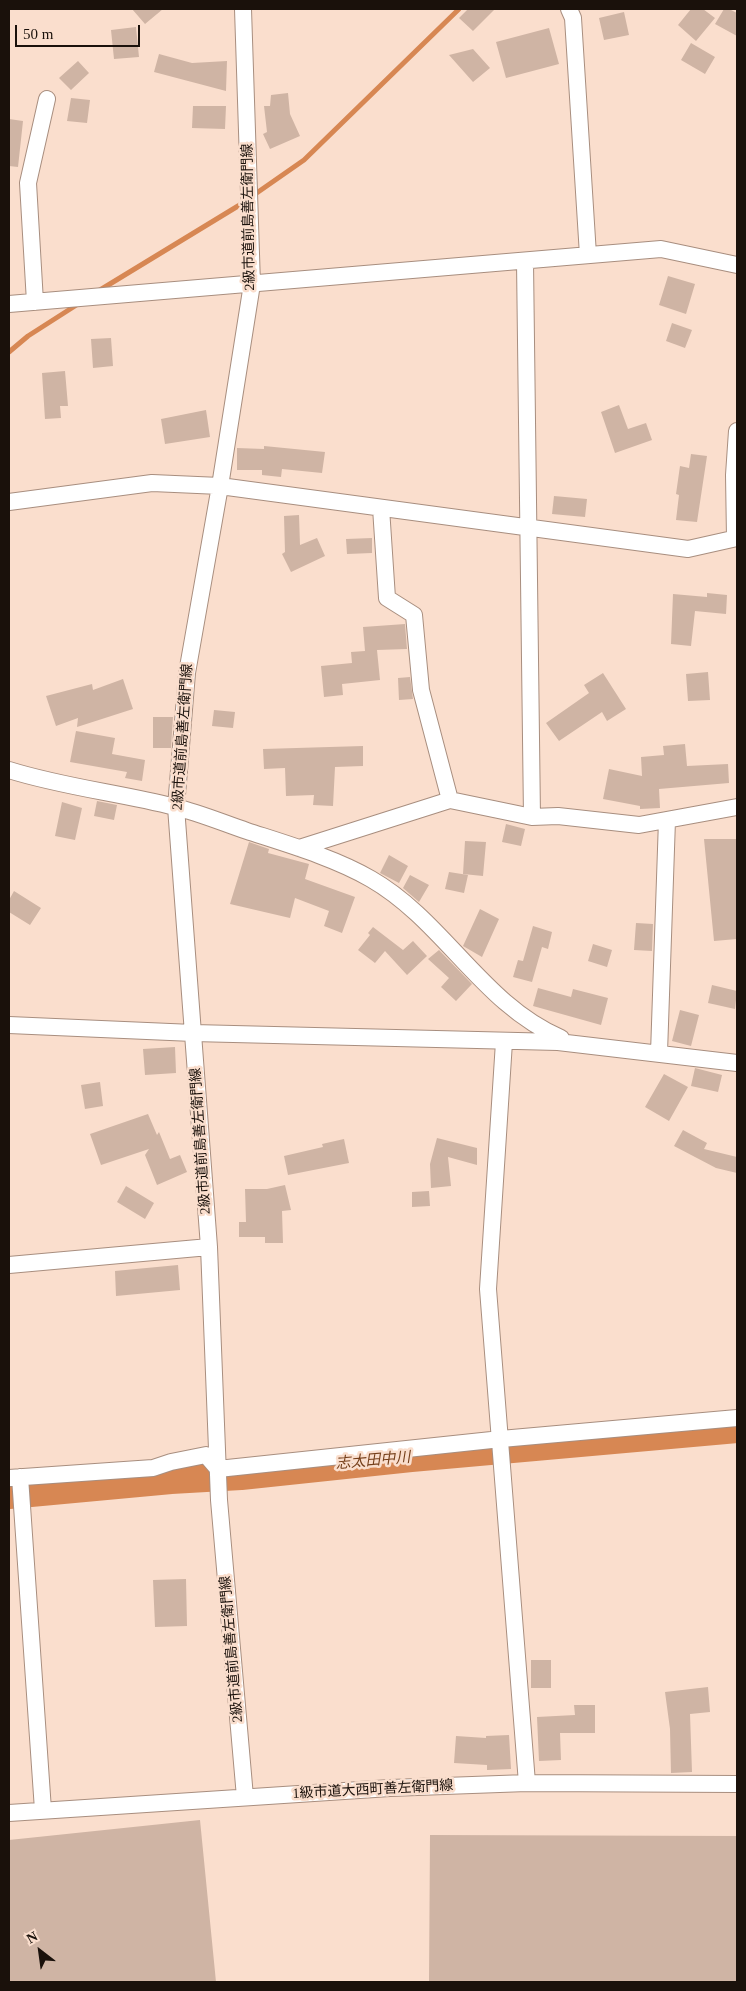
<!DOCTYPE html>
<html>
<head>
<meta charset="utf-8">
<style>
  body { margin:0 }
  #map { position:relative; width:746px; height:1991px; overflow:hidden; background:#fadecd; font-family:"Times New Roman",serif }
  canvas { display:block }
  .frame { position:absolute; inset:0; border:10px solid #1a110b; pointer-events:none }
  .north { position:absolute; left:15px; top:1926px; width:50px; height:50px; -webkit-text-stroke:4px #fadecd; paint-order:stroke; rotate:330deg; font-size:14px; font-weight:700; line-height:20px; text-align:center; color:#1a110b }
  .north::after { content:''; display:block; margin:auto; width:18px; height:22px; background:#1a110b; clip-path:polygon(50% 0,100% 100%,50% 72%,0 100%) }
  .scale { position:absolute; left:15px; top:25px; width:125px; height:22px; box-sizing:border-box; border:2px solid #1a110b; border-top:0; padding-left:6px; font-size:15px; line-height:18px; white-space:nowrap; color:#1a110b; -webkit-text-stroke:4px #fadecd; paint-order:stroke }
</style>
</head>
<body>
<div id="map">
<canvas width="746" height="1991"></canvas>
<div class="frame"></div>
<div class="north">N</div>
<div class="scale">50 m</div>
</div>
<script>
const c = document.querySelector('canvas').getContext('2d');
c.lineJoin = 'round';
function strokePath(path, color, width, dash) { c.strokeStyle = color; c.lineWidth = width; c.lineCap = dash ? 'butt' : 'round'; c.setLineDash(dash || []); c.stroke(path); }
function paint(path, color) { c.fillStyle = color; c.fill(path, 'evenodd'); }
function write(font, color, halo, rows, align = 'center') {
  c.font = font + ' "Times New Roman","Noto Sans JP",serif'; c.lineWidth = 5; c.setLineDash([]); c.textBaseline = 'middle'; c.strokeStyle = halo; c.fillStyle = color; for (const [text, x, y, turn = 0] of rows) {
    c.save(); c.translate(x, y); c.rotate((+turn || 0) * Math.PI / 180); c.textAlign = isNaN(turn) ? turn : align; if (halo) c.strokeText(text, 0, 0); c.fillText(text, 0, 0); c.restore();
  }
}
strokePath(new Path2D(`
  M 100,290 L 238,206 L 304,160 L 459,9
  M 9,352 L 28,336 L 78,304`), '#d78753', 5);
strokePath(new Path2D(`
  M 9,1494 L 171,1479 L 241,1475 L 411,1457 L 737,1428`), '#d78753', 30);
paint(new Path2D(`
  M 132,9 L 163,9 L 145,24 Z
  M 468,9 L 495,9 L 473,31 L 459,18 Z
  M 691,9 L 703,9 L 715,18 L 696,41 L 678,25 Z
  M 724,9 L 729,9 L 737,13 L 737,36 L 715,24 Z
  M 624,12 L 629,35 L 604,40 L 599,18 Z
  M 136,27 L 139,57 L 114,59 L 111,30 Z
  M 549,28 L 559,64 L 506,78 L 496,42 Z
  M 691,43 L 715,57 L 705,74 L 681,60 Z
  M 473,49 L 490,68 L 473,82 L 449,55 Z
  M 159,54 L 192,63 L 227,61 L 226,91 L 154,72 Z
  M 78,61 L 89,73 L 71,90 L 59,78 Z
  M 288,93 L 290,114 L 300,136 L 270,149 L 263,134 L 267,132 L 264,106 L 270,106 L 271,95 Z
  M 71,98 L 90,100 L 87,123 L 67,121 Z
  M 193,106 L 226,106 L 225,129 L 192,128 Z
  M 9,119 L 23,121 L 18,167 L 9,166 Z
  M 668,276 L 695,284 L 686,314 L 659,305 Z
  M 672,323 L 692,330 L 685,348 L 666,341 Z
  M 111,338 L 113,366 L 93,368 L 91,339 Z
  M 65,371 L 68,406 L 60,406 L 61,418 L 45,419 L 42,373 Z
  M 619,405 L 628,429 L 646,423 L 652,440 L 615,453 L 601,412 Z
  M 206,410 L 210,437 L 165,444 L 161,419 Z
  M 264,446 L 325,452 L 322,473 L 282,469 L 281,477 L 262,475 L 262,470 L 237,470 L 237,448 L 264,449 Z
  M 691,454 L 707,456 L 697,522 L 676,520 L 679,495 L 676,494 L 680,466 L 689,468 Z
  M 554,496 L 587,499 L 585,517 L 552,514 Z
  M 299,515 L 300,545 L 317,538 L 325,556 L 291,572 L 282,554 L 285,552 L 284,516 Z
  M 372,538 L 372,553 L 347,554 L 346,539 Z
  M 707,593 L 727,595 L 726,614 L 695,611 L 691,646 L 671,644 L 673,594 L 707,597 Z
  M 405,624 L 407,649 L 377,650 L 380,680 L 342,684 L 343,695 L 324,697 L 321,666 L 352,663 L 351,652 L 365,651 L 363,627 Z
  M 708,672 L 710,700 L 688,701 L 686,674 Z
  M 603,673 L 626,709 L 607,721 L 602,712 L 559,741 L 546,723 L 589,693 L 584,685 Z
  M 410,677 L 413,699 L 399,700 L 398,678 Z
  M 123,679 L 133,709 L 77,727 L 78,718 L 56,726 L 46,696 L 92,684 L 93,690 Z
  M 214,710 L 235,712 L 233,728 L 212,726 Z
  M 153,717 L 173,717 L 171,748 L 153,748 Z
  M 76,731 L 115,738 L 112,754 L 145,760 L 142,781 L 125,778 L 127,772 L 70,762 Z
  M 685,744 L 687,766 L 728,764 L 729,783 L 659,789 L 660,808 L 640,809 L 640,806 L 603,799 L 609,769 L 642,776 L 641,757 L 664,755 L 663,746 Z
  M 363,746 L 363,766 L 335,767 L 333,806 L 313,805 L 314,795 L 286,796 L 285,768 L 264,769 L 263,749 Z
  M 97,801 L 117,805 L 114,820 L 94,816 Z
  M 62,802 L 82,808 L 75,840 L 55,836 Z
  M 506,824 L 525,829 L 521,846 L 502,842 Z
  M 704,839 L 737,839 L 737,939 L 714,941 Z
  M 465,841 L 486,842 L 483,876 L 463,874 Z
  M 249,842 L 269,849 L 268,853 L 309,864 L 305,879 L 355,897 L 342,933 L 324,926 L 329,911 L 295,898 L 290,918 L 230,904 Z
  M 389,855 L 408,866 L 399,883 L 380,873 Z
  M 449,872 L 468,875 L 464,893 L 445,889 Z
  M 410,875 L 429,885 L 419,902 L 403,888 Z
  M 14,891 L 41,908 L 30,925 L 9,912 L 9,900 Z
  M 480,909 L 499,919 L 482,957 L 463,946 Z
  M 636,923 L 653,924 L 652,951 L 634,950 Z
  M 533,926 L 552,932 L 548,949 L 542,947 L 532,982 L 513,977 L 518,960 L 523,961 Z
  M 373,927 L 403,950 L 413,941 L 427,956 L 407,975 L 385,951 L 375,963 L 358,950 L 370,935 L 368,933 Z
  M 593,944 L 612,950 L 607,967 L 588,961 Z
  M 439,950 L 472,984 L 456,1001 L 441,987 L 449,978 L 428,959 Z
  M 712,985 L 737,991 L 735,1009 L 708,1003 Z
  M 538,988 L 571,997 L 573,989 L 608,998 L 601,1025 L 533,1006 Z
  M 680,1010 L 699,1015 L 691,1046 L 672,1041 Z
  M 175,1047 L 176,1073 L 145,1075 L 143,1049 Z
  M 695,1068 L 722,1075 L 718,1092 L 691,1086 Z
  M 664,1074 L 688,1087 L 669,1121 L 645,1107 Z
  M 100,1082 L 103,1106 L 85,1109 L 81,1085 Z
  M 148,1114 L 157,1135 L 159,1132 L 170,1159 L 180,1155 L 187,1172 L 157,1185 L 145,1155 L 149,1149 L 101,1165 L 90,1134 Z
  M 683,1130 L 707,1143 L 704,1149 L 737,1157 L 737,1173 L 716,1168 L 674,1146 Z
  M 437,1138 L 477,1148 L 477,1165 L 448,1157 L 451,1186 L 431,1188 L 430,1164 Z
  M 344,1139 L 349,1163 L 288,1175 L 284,1156 L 323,1147 L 322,1144 Z
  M 285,1185 L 291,1210 L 282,1211 L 283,1243 L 265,1243 L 265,1237 L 239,1237 L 239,1222 L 246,1222 L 245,1189 L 267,1189 Z
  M 126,1186 L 154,1203 L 145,1219 L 117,1202 Z
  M 429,1191 L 430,1206 L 412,1207 L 412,1192 Z
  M 178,1265 L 180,1290 L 116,1296 L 115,1271 Z
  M 186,1579 L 187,1626 L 155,1627 L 153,1580 Z
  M 531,1660 L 551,1660 L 551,1688 L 531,1688 Z
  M 708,1687 L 710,1712 L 690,1714 L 692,1772 L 671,1773 L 670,1729 L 665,1692 Z
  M 574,1705 L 595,1705 L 595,1733 L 560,1733 L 561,1760 L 539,1761 L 537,1717 L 575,1715 Z
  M 509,1735 L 511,1769 L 487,1770 L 487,1765 L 454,1763 L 456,1736 L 486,1738 L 486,1736 Z
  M 200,1820 L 216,1982 L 9,1982 L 9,1840 Z
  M 430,1835 L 737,1836 L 737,1982 L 429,1982 Z`), '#cfb4a4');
const minor = new Path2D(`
  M 243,9 L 252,284 L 220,486 L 187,673 L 176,807 L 209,1247 L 219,1500 L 245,1797
  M 569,9 L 573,18 L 588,255
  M 525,262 L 532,817
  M 35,302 L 28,183 L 47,99
  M 9,304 L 661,249 L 737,265
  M 9,502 L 152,483 L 220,486 L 688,549 L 737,538
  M 381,508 L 387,598 L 414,615 L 421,690 L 450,800
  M 735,538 L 734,475 L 737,431
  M 9,770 C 63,787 120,793 175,807 C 200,813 223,823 247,831 C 287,844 335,858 371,879 C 444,921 483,1005 561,1038
  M 299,848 L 450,800 L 532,817 L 558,816 L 639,825 L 737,807
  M 9,1025 L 193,1033 L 558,1042 L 737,1063
  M 504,1042 L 488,1289 L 527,1783
  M 659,1053 L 667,820
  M 9,1265 L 209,1247
  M 20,1477 L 43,1810
  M 9,1478 L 153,1468 L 171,1462 L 206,1455 L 218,1469 L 501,1439 L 737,1418
  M 9,1813 L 390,1788 L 527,1783 L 737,1784`);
strokePath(minor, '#a88e7f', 18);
strokePath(minor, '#fff', 16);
write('14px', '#1a110b', '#fadecd', [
  ["2級市道前島善左衛門線",249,217,-91],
  ["2級市道前島善左衛門線",183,737,-86],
  ["2級市道前島善左衛門線",201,1141,-94],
  ["2級市道前島善左衛門線",232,1649,-95],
  ["1級市道大西町善左衛門線",373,1790,-3]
]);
write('italic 15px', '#753f1a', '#fadecd', [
  ["志太田中川",373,1461,-5]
]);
</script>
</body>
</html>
